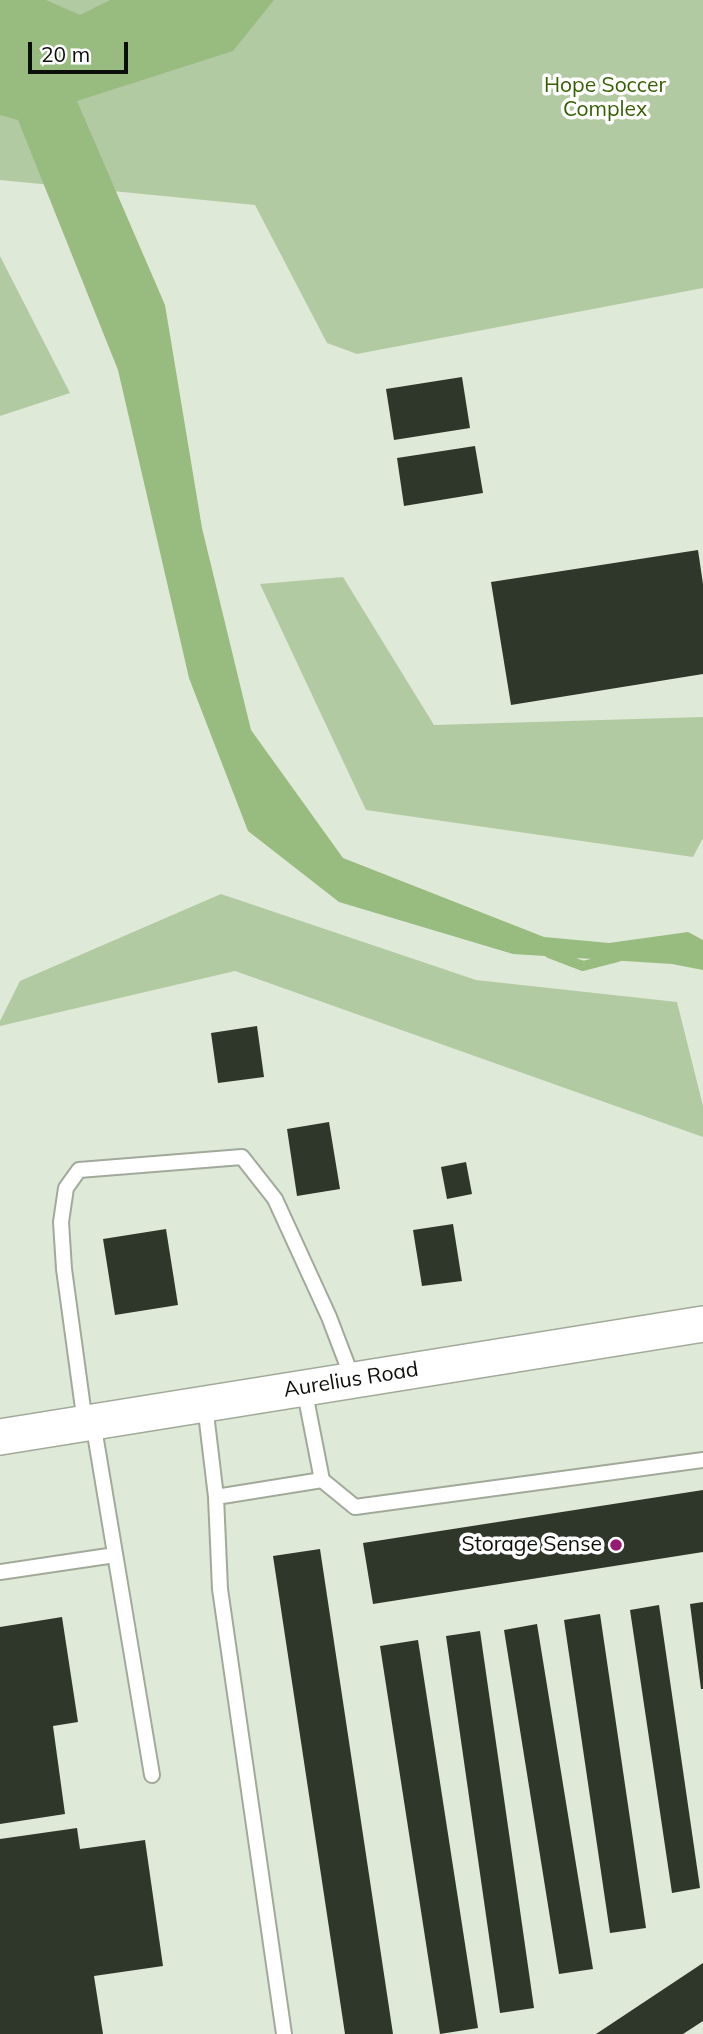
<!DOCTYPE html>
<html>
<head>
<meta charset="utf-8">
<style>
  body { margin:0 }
  #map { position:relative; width:703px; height:2034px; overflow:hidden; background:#dfe9d8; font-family:Mulish,sans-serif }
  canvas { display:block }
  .scale { position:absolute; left:28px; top:42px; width:100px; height:32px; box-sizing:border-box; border:4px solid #0b0e09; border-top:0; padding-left:9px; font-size:21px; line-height:24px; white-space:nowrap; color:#0b0e09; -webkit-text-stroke:5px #fff; paint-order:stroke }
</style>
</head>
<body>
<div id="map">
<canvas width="703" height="2034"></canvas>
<div class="scale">20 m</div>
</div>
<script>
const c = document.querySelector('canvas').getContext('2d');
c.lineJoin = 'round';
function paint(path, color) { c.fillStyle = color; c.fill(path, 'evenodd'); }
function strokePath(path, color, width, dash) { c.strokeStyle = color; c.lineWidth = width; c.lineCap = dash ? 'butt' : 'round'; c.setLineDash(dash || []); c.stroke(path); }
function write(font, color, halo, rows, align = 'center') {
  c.font = font + ' Mulish,sans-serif'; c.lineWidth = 7; c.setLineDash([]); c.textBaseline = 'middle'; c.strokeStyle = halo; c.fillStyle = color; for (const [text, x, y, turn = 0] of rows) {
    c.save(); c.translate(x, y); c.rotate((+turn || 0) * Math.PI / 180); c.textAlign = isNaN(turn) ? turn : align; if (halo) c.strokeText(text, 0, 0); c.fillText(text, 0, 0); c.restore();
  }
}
paint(new Path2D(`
  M 0,0 L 703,0 L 703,288 L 357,354 L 327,343 L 255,205 L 0,180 Z
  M 0,256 L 70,393 L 0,416 Z
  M 343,577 L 434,725 L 703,717 L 703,838 L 693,857 L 366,810 L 260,584 Z
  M 221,894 L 476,980 L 677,1002 L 703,1106 L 703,1137 L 235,971 L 0,1026 L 0,1021 L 20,981 Z`), '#b2caa2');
paint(new Path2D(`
  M 0,0 L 46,0 L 80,15 L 110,0 L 274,0 L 233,51 L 77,101 L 165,305 L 202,528 L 251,730 L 343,858 L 544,937 L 609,943 L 688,932 L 703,940 L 703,970 L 672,964 L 513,954 L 339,902 L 248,831 L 189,678 L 118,370 L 18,120 L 0,115 Z`), '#98bb7f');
strokePath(new Path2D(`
  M 549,953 L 583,966 L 618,957`), '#98bb7f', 10);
paint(new Path2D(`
  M 462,377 L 470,428 L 394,440 L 386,389 Z
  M 475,446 L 483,493 L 404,506 L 397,458 Z
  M 698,550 L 703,584 L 703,674 L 511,705 L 491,582 Z
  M 257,1026 L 264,1077 L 218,1083 L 211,1033 Z
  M 329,1122 L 340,1189 L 297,1196 L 287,1129 Z
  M 466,1162 L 472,1194 L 447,1199 L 441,1167 Z
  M 453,1224 L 462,1281 L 422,1286 L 413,1230 Z
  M 166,1229 L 178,1305 L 115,1315 L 103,1239 Z
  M 703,1490 L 703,1552 L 373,1604 L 363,1543 Z
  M 320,1549 L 393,2034 L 345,2034 L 273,1556 Z
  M 703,1602 L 703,1689 L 701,1689 L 690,1604 Z
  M 659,1605 L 700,1888 L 672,1893 L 630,1610 Z
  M 600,1614 L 646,1928 L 610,1933 L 564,1620 Z
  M 62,1617 L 78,1722 L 53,1726 L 65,1814 L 0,1824 L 0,1627 Z
  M 537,1624 L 593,1969 L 559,1974 L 504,1630 Z
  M 480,1631 L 534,2008 L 500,2013 L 446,1636 Z
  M 418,1640 L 478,2028 L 440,2034 L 380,1646 Z
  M 77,1828 L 80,1849 L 145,1840 L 163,1966 L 94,1976 L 103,2034 L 0,2034 L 0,1839 Z
  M 703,1963 L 703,2021 L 683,2034 L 596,2034 Z`), '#2f372a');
const service = new Path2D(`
  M 304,1388 L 322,1480
  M 205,1405 L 216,1497 L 220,1589 L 284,2034
  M 93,1422 L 152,1775
  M 85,1423 L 64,1269 L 61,1222 L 66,1188 L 79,1170 L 242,1157 L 275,1199 L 329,1317 L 353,1380
  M 216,1497 L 322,1480 L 355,1507 L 703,1460
  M 0,1572 L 115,1555`);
const tertiary = new Path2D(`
  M 0,1437 L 703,1324`);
strokePath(service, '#a1aa9a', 18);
strokePath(tertiary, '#a1aa9a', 38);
strokePath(service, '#fff', 14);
strokePath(tertiary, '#fff', 35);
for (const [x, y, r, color] of [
  [616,1545,7,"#961a73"]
]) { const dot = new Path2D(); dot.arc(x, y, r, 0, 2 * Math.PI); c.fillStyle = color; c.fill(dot); strokePath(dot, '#fff', 2.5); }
write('21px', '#355f02', '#fff', [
  ["Hope Soccer",605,86],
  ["Complex",605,110]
]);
write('21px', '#0b0e09', '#fff', [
  ["Aurelius Road",351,1380,-9]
]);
write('21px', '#0b0e09', '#fff', [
  ["Storage Sense",602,1545]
], 'right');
</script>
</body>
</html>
